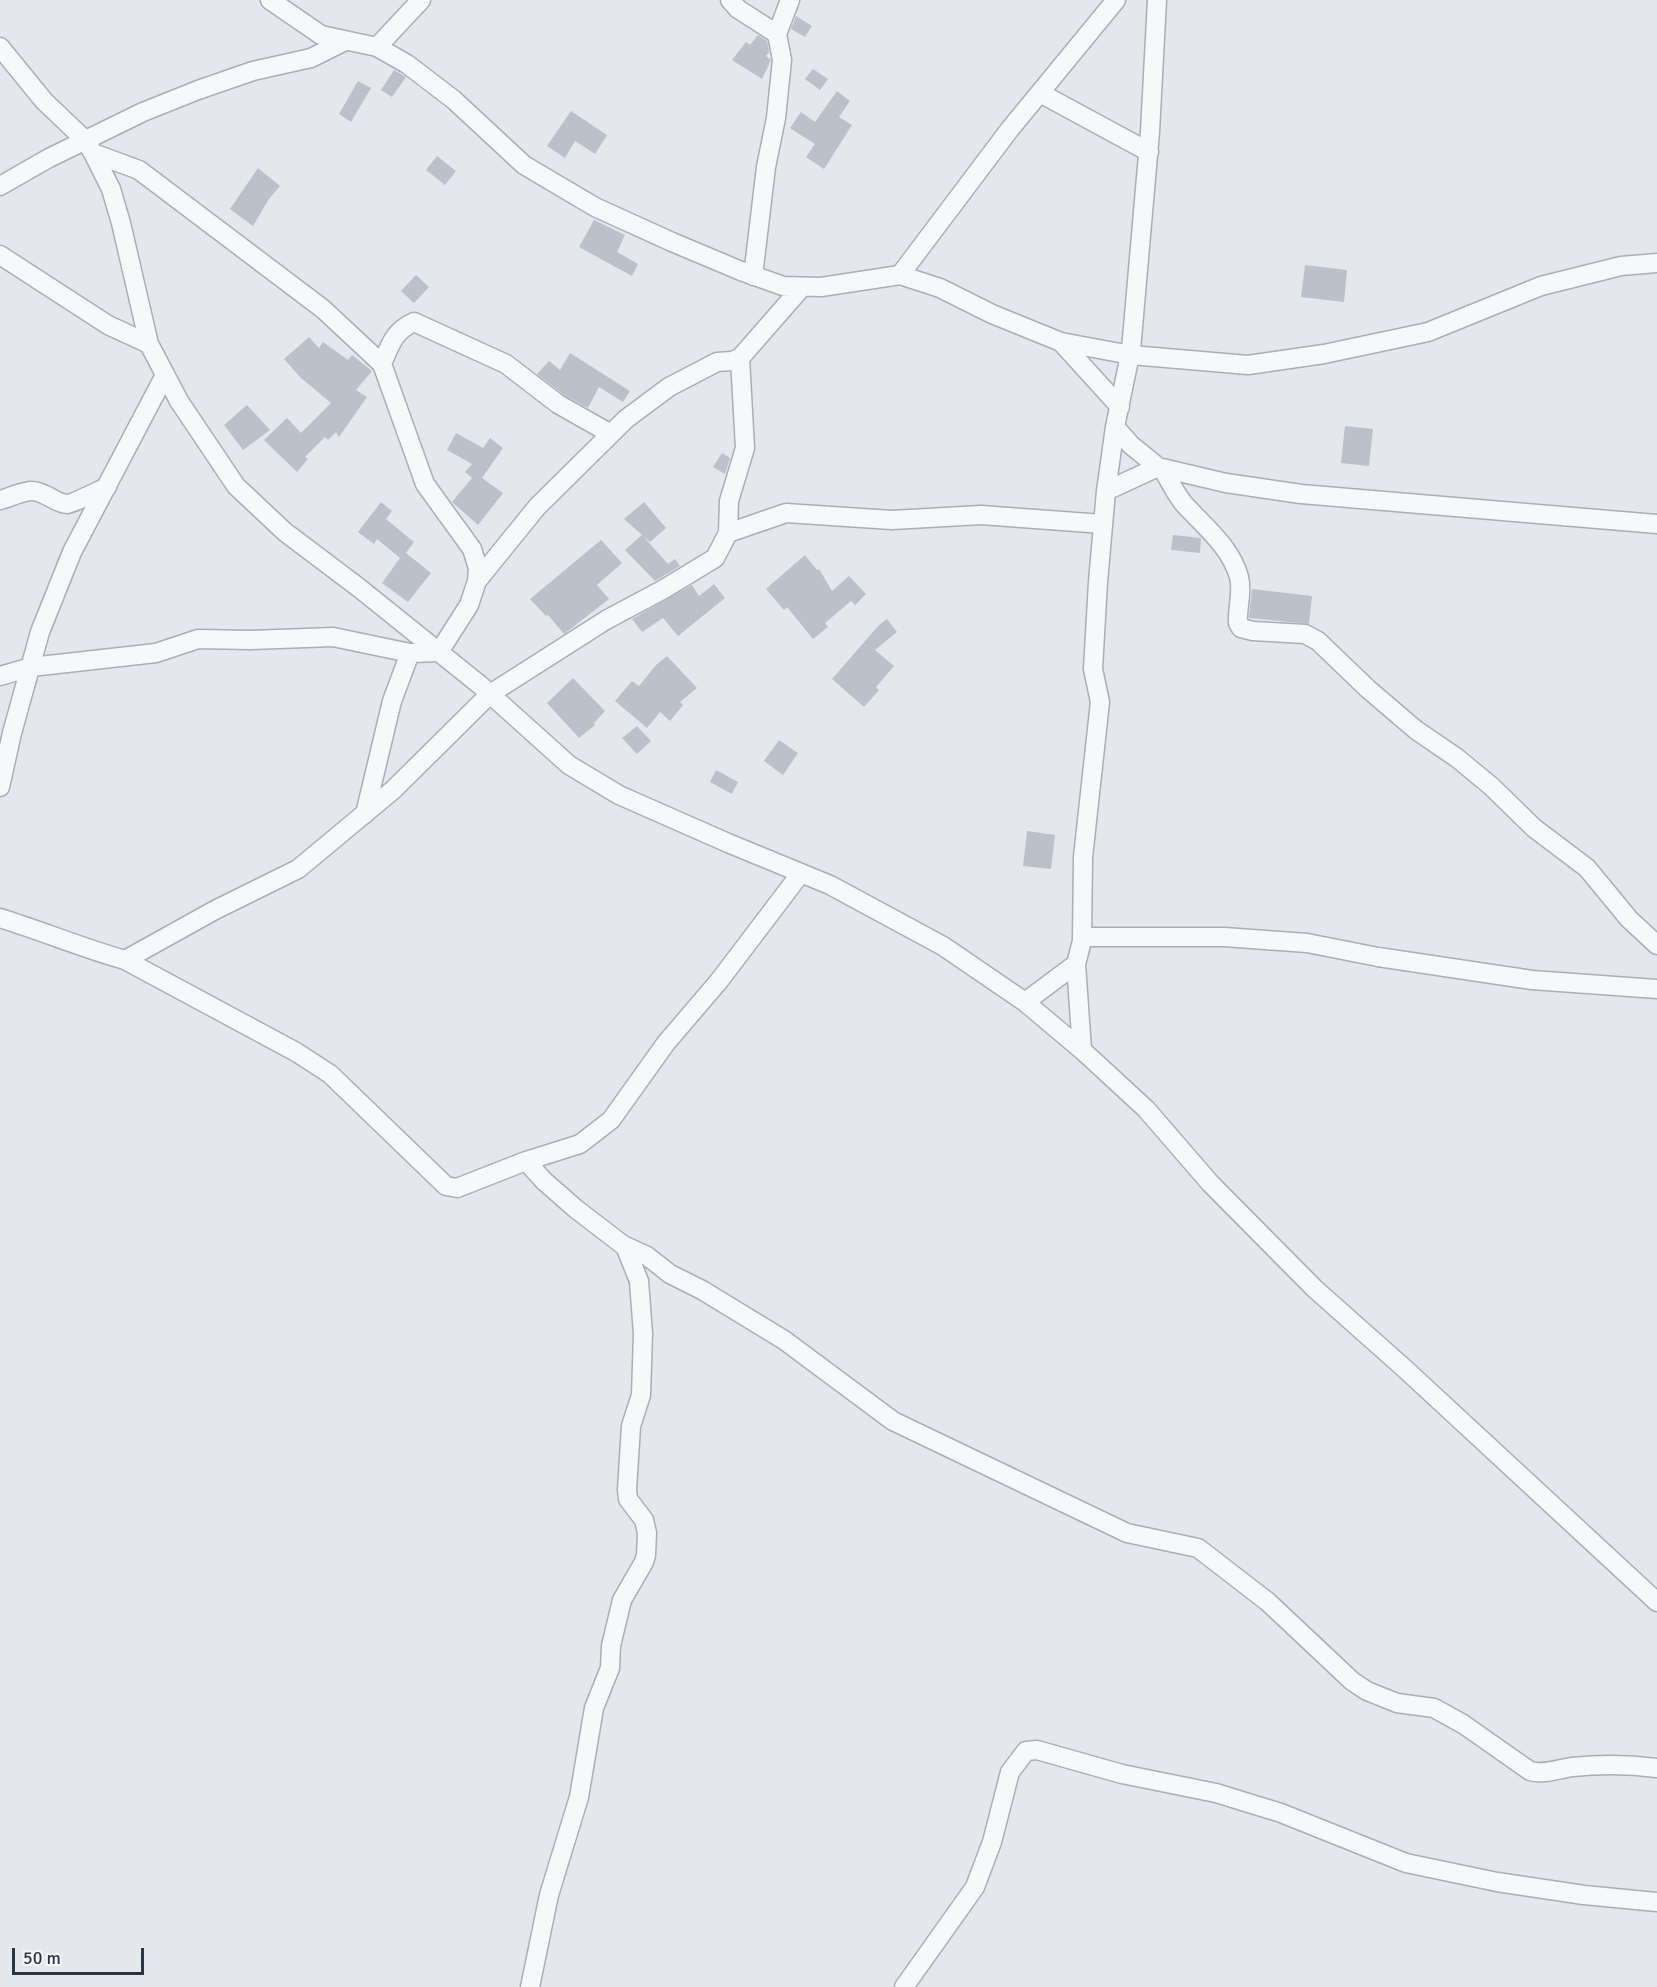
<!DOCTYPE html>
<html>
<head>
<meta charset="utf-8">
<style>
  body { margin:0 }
  #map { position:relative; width:1657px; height:1987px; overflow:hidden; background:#e4e7ec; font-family:Signika,sans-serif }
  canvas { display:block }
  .scale { position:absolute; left:12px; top:1948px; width:132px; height:27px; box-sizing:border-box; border:3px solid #2b3445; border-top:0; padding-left:8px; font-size:18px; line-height:21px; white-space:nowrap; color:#2b3445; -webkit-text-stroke:4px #f4f6f9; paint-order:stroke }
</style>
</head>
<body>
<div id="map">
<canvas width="1657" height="1987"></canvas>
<div class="scale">50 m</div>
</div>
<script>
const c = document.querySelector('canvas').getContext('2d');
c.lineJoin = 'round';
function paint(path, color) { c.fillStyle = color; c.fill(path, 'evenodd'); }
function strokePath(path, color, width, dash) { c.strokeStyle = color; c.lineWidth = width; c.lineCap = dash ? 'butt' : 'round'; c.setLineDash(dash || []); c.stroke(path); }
paint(new Path2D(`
  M 796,16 L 812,26 L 805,37 L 791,29 Z
  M 758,35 L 767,41 L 769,52 L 766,56 L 771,60 L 762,79 L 732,60 L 746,42 L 750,45 Z
  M 813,69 L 828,79 L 820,90 L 805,79 Z
  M 394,70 L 406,77 L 392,97 L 381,90 Z
  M 358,81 L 371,88 L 351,122 L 339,114 Z
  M 837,91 L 850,101 L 839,117 L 852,125 L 824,169 L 806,157 L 815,144 L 790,128 L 801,112 L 815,122 Z
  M 571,111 L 607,135 L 595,154 L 575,141 L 565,158 L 547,146 Z
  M 437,156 L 456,171 L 445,185 L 426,170 Z
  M 258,168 L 280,186 L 269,199 L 253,226 L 230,209 Z
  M 594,220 L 625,235 L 617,252 L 638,264 L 632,276 L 579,247 Z
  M 1305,265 L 1347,270 L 1344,302 L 1301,297 Z
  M 416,275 L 429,287 L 414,303 L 401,291 Z
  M 309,337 L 319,348 L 323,342 L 348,360 L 352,355 L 372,371 L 356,390 L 367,397 L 339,437 L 336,432 L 328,440 L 325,437 L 305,457 L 308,459 L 297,472 L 264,440 L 287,418 L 301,433 L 331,403 L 301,378 L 284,359 Z
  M 570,353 L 630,391 L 623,402 L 599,387 L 588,408 L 564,395 L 537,374 L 549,361 L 560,370 Z
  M 247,405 L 270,430 L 243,450 L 224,425 Z
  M 1345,426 L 1373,429 L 1369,466 L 1341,463 Z
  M 456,433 L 483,448 L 490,438 L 503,448 L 482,478 L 503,493 L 478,525 L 452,502 L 472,478 L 465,472 L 472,464 L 447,450 Z
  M 722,453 L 730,458 L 725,474 L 713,467 Z
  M 381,502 L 392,511 L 386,519 L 414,542 L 406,553 L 431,573 L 408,602 L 382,583 L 400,558 L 377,539 L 374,544 L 358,532 Z
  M 644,502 L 666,528 L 650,542 L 643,536 L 668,564 L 675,559 L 680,566 L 655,581 L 625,550 L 642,535 L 624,519 Z
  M 1173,535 L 1201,538 L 1200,553 L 1171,550 Z
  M 601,540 L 622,563 L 597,585 L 609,599 L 564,634 L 548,615 L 546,616 L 530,599 Z
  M 805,555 L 817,570 L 819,569 L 832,591 L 849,576 L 866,594 L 855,605 L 851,601 L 825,623 L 828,627 L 813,639 L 787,607 L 784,610 L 766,589 Z
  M 714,584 L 725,598 L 678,636 L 663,618 L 642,632 L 632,619 L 692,585 L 699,596 Z
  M 1252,589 L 1312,596 L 1309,624 L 1249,618 Z
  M 887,619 L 897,632 L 875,650 L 894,666 L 876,687 L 879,690 L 864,707 L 832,679 L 879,625 Z
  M 667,656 L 697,688 L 680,702 L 683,705 L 670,721 L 660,712 L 647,728 L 615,701 L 632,681 L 639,686 L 656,665 Z
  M 573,678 L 605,711 L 594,723 L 595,725 L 579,738 L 547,703 Z
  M 637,726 L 651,741 L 637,754 L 622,738 Z
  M 779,740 L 798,753 L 783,775 L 764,761 Z
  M 716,770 L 738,782 L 732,794 L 710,782 Z
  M 1027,831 L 1055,835 L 1051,869 L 1023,866 Z`), '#bbc0ca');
const minor = new Path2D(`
  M 270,0 L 321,35 L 377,47 L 407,64 L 454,100 L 524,165 L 595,207 L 672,242 L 741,271 L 783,286 L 821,287 L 900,275 L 940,288 L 992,314 L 1061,342 L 1131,355 L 1248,365 L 1324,354 L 1428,332 L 1541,286 L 1621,266 L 1657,263
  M 730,0 L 738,9 L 777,34 L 782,60 L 776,118 L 766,167 L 753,276
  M 777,34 L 790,0
  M 0,47 L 44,101 L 85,140 L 93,153 L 111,189 L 121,223 L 149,344 L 179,401 L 236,486 L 285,532 L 358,587 L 480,685 L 569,765 L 619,795 L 728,843 L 830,885 L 943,946 L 1025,1002 L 1082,1050 L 1146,1109 L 1210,1183 L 1315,1289 L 1404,1368 L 1657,1602
  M 377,47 L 421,0
  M 1040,93 L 1149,152
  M 0,186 L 49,158 L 143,112 L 198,90 L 253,71 L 311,58 L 345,41
  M 0,255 L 108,325 L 149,344
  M 900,275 L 1010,129 L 1116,0
  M 1061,342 L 1120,407
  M 382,364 C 390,345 394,331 414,322 L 506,364 L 558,404 L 611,434
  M 1115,427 L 1131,445 L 1158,467 L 1226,483 L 1301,494 L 1657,524
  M 1162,468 C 1169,480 1175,493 1184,504 C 1203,525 1231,547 1239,577 C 1243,592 1237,607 1238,623 L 1241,628 L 1253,631 L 1305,634 L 1318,641 L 1368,689 L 1416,730 L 1457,758 L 1491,786 L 1534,828 L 1587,868 L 1629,919 L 1657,945
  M 1106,491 L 1158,467
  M 0,500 C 9,498 22,491 32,491 C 45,491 56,504 67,504 C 72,504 100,490 107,487
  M 728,533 L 786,513 L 892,520 L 981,515 L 1103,524
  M 477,581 L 537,507 L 626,419 L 669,387 L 717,362 L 732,361 L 740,358 L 802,287
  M 0,676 L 31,667 L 156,653 L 198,639 L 251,640 L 333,637 L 410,653 L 439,652 L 469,605 L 477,581 L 478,568 L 472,549 L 425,484 L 382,364 L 323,309 L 139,170 L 93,153
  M 0,787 L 12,733 L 40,632 L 72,552 L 165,375
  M 365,814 L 392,701 L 410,653
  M 0,918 C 42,931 82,948 125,960 L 296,1052 L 330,1074 L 446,1186 L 457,1188 L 526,1161 L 580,1144 L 611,1120 L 666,1043 L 719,981 L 801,873
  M 1082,937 L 1224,937 L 1307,943 L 1378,957 L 1532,980 L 1657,989
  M 125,960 L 215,910 L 298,869 L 393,790 L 490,694 L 606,620 L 664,589 L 715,558 L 728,533 L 729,501 L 745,448 L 740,358
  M 1025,1002 L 1076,964
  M 1082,1050 L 1076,964 L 1082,941 L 1083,857 L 1100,702 L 1093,669 L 1098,582 L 1106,491 L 1115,427 L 1131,350 L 1150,132 L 1157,0
  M 526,1161 L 544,1181 L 576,1209 L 623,1245 L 647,1256 L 670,1274 L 702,1290 L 784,1340 L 893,1421 L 1127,1533 L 1198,1548 L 1268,1602 L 1352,1681 L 1367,1691 L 1397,1703 L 1434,1708 L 1463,1724 L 1530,1771 C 1544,1775 1558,1769 1572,1767 C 1601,1764 1628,1764 1657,1768
  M 530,1987 L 549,1895 L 579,1797 L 594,1708 L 610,1668 L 611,1646 L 622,1600 L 644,1562 L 646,1555 L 647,1533 L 644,1520 L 628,1499 L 627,1490 L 631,1426 L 641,1395 L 643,1334 L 639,1281 L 625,1246
  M 904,1987 L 975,1887 L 992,1842 L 1010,1772 L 1026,1751 L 1037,1750 L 1122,1774 L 1216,1793 L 1281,1813 L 1406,1863 L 1497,1882 L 1584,1895 L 1657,1902`);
strokePath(minor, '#a9aeb7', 21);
strokePath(minor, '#f7f8fa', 18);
</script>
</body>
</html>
